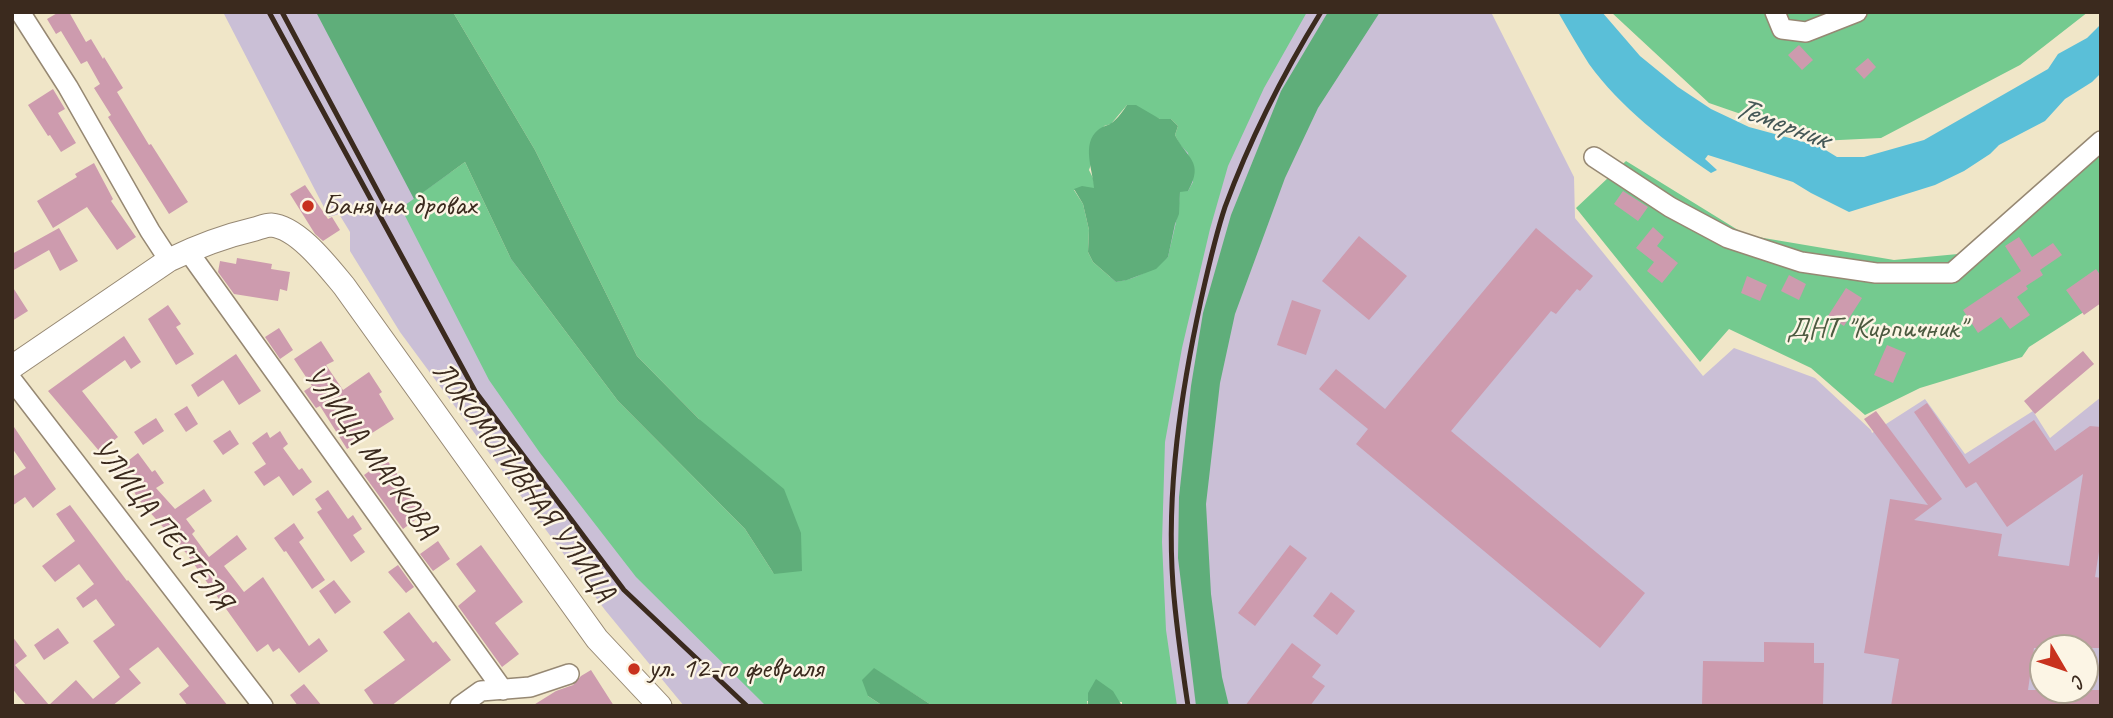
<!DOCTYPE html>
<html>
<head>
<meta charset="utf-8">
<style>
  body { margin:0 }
  #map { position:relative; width:2113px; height:718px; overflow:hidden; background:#f0e6c8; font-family:Caveat,sans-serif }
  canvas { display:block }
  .frame { position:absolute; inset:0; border:14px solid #3b2a1e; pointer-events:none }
  .north { position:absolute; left:2029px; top:634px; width:70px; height:70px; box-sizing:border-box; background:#fcf5e5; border:2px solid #afa495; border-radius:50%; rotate:129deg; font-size:19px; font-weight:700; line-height:28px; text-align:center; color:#3b2a1e }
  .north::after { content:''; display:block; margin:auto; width:24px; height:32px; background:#c8321e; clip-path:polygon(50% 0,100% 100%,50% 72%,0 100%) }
</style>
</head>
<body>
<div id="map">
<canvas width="2113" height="718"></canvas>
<div class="frame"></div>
<div class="north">С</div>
</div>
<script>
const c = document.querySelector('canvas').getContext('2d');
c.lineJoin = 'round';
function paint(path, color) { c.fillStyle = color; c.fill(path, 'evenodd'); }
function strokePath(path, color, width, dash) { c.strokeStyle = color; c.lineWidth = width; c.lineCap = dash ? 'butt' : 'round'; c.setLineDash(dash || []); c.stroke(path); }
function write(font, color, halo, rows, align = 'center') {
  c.font = font + ' Caveat,sans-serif'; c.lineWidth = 5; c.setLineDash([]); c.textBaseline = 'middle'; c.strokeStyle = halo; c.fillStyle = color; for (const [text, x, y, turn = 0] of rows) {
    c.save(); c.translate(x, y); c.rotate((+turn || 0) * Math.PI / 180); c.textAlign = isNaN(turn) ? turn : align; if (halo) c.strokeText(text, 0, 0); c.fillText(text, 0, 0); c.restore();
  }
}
paint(new Path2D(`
  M 223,12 L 339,12 L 824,706 L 684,706 L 605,610 L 400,332 L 350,251 L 350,232 L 339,214 L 329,217 Z
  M 1256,12 L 1491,12 L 1574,177 L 1575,218 L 1703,376 L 1734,348 L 1815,378 L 1871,430 L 1872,433 L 1925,399 L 1965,454 L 2033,411 L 2050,438 L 2101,397 L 2101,706 L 1143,706 L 1103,290 ZM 2043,648 L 2085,648 L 2085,690 L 2043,690 Z`), '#cabfd6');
paint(new Path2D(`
  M 453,12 L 1307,12 L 1264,88 L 1228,166 L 1210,229 L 1182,348 L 1165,442 L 1162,542 L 1166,630 L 1177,706 L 1122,706 L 1122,702 L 1087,701 L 1088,706 L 933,706 L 874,669 L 868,696 L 883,706 L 766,706 L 760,700 L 636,577 L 540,453 L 489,380 L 401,208 L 465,162 L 511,259 L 618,401 L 745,529 L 774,574 L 699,419 L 637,356 L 535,150 ZM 1127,105 L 1160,119 L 1171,119 L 1178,126 L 1175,135 L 1180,145 L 1188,153 L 1193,182 L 1188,191 L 1180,191 C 1179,215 1173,234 1168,257 C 1151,270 1137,279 1116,282 L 1093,262 L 1088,252 L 1089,230 L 1083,204 L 1074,190 L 1095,188 L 1093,178 L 1089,170 L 1104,126 L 1111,124 Z
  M 1611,12 L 2088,12 L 2020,65 L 1881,138 L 1819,141 L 1709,103 Z
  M 2101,130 L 2101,301 L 2029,347 L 2022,357 L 1920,388 L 1865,415 L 1811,368 L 1729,329 L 1700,362 L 1576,208 L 1626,161 L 1746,235 L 1894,260 L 1958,254 Z`), '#74ca8f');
paint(new Path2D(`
  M 316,12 L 453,12 L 535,150 L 637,356 L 699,419 L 784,489 L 801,533 L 802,571 L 774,574 L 745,529 L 618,401 L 511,259 L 465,162 L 414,199 Z
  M 1328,12 L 1380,12 L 1318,108 L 1285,178 L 1235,314 L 1220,383 L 1206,504 L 1211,594 L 1222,677 L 1229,706 L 1196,706 L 1178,558 L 1179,497 L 1191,386 L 1203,313 L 1231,215 L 1281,91 Z
  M 1127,105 L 1136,105 L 1160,119 L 1171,119 L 1178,126 L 1175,135 C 1186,158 1205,161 1188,191 L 1180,192 L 1179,214 L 1175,224 L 1168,257 L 1156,269 L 1127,280 L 1116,282 L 1093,262 L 1088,252 L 1089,230 L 1083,204 L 1074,189 L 1082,186 L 1094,188 C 1093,170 1081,144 1098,130 C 1102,126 1108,126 1113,122 C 1118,118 1123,111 1127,105 Z
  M 874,668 L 933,706 L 883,706 L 868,696 L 862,680 Z
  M 1096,679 L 1113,691 L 1122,706 L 1088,706 L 1088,693 Z`), '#5fae7a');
paint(new Path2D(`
  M 1558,12 L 1602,12 L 1640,56 L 1678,87 L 1711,109 L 1749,127 L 1819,146 L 1837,157 L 1864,157 L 1924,140 L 2048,69 L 2058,54 L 2087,38 L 2101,24 L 2101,73 L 2092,82 L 2065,99 L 2045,121 L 1999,145 L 1990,154 L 1964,171 L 1935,185 L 1849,212 L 1811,193 L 1793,182 L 1708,155 L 1705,159 L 1717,170 L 1711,173 C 1667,143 1620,107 1589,64 C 1578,47 1568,29 1558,12 Z`), '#5abfd8');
paint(new Path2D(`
  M 59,12 L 69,12 L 86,42 L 91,39 L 103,59 L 104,57 L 123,88 L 117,92 L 149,145 L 151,144 L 188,202 L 169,214 L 108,117 L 111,115 L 94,88 L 100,84 L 87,61 L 81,64 L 61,31 L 56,34 L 47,19 Z
  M 1799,45 L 1813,60 L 1802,70 L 1788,55 Z
  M 1868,58 L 1876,67 L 1864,79 L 1855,69 Z
  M 53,89 L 65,109 L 58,113 L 76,143 L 61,152 L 50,135 L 48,136 L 28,105 Z
  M 94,163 L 113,199 L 111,201 L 136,237 L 117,250 L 87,207 L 53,228 L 37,201 L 77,177 L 75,174 Z
  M 305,185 L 328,219 L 332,217 L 340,230 L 323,241 L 315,234 L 290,194 Z
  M 1623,191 L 1648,207 L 1638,221 L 1614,204 Z
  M 1653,227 L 1664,237 L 1657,246 L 1678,263 L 1662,283 L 1647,271 L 1654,262 L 1636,248 Z
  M 59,228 L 78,261 L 60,271 L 49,250 L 12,271 L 12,254 Z
  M 1536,228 L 1593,276 L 1580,291 L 1577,289 L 1556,314 L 1551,311 L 1451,431 L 1645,593 L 1600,648 L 1356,444 L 1368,429 L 1319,389 L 1336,369 L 1385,409 Z
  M 1359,236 L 1407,276 L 1369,320 L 1322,281 Z
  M 2019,237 L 2032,257 L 2053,243 L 2062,255 L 2040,270 L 2043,275 L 2026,286 L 2028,289 L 2017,297 L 2030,315 L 2010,329 L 2001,317 L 1978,333 L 1963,310 L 2021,271 L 2005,246 Z
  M 237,258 L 272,264 L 271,269 L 290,272 L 287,291 L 280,289 L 278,301 L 234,294 L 218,272 L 220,261 L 236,264 Z
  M 2096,269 L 2101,276 L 2101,303 L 2084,315 L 2066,290 Z
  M 1789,275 L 1806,284 L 1799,300 L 1781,291 Z
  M 1747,276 L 1767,285 L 1760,301 L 1741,293 Z
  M 12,286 L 28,311 L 12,321 Z
  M 1846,288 L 1862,298 L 1844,326 L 1828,316 Z
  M 1292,300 L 1321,310 L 1306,355 L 1277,345 Z
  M 168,305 L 181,324 L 176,327 L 194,354 L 176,365 L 148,319 Z
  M 279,328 L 293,350 L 280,359 L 265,337 Z
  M 124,336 L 141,362 L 131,369 L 125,360 L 82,391 L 118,437 L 100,452 L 48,391 Z
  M 321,341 L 334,361 L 326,365 L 343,390 L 369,372 L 382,392 L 379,394 L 394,419 L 347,449 L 320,406 L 316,408 L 304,391 L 312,386 L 294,359 Z
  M 1887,345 L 1906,353 L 1893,383 L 1874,375 Z
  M 2083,351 L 2094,364 L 2035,414 L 2024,401 Z
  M 236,354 L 261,391 L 239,405 L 223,380 L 198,397 L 191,385 Z
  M 1927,403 L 1969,464 L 2034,420 L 2055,451 L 2090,426 L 2101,427 L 2101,539 L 2095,577 L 2101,578 L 2101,648 L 2034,648 L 2028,690 L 2101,690 L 2101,706 L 1891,706 L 1899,659 L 1864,653 L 1890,499 L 1928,505 L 1864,419 L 1876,411 L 1942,499 L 1914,520 L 2002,534 L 1998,556 L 2069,566 L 2083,474 L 2007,527 L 1976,482 L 1966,488 L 1914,412 Z
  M 187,406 L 198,424 L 186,432 L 174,414 Z
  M 156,418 L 164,431 L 143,445 L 134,432 Z
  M 12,424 L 56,489 L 33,508 L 25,497 L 12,506 L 12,477 L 26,468 L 12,448 Z
  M 230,430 L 239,444 L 223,455 L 213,441 Z
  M 280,431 L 288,444 L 283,448 L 299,470 L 302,468 L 312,482 L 293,496 L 279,476 L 264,486 L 254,472 L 266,464 L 252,443 L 267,432 L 270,438 Z
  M 138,453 L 152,472 L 155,470 L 164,483 L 156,488 L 175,509 L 204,489 L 212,501 L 186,519 L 195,531 L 192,534 L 209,557 L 237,535 L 247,549 L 224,566 L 244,592 L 263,577 L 309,646 L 319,638 L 328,651 L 299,673 L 279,648 L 273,652 L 268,644 L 257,652 L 186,553 L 139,500 L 126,479 L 123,482 L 115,471 Z
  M 386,459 L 426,512 L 403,529 L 364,475 Z
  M 328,490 L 348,519 L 353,515 L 362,529 L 353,535 L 365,552 L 351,562 L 317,512 L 322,509 L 315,499 Z
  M 70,505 L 127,581 L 128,580 L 228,706 L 188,706 L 179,694 L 189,686 L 158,647 L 129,669 L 141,683 L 112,706 L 27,706 L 18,696 L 12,688 L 12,636 L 27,656 L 15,665 L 49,705 L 76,680 L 93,699 L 120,677 L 93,641 L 115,625 L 96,599 L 83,608 L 76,598 L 94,584 L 79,564 L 55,582 L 42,566 L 75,541 L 56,514 Z
  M 294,523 L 304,538 L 299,542 L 325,580 L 312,589 L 286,551 L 284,552 L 274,538 Z
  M 438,541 L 450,559 L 433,571 L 420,554 Z
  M 481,545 L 523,602 L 495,623 L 519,654 L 502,667 L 458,606 L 476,591 L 456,564 Z
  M 1290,545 L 1307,558 L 1255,626 L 1238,613 Z
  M 398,565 L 414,587 L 406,593 L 388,572 Z
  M 334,580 L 351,602 L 335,614 L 319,591 Z
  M 1331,592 L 1355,611 L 1337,635 L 1313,616 Z
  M 409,612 L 433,643 L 436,641 L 451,660 L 391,706 L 375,706 L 364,690 L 405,660 L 383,632 Z
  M 58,628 L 69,643 L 44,660 L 34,645 Z
  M 1764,642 L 1814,643 L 1814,663 L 1824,663 L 1823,706 L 1702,706 L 1703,661 L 1764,662 Z
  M 1292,643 L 1321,665 L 1312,677 L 1325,686 L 1310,706 L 1245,706 Z
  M 591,670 L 614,706 L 532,706 L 556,691 L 573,685 L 581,676 Z
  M 304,684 L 322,706 L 298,706 L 290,695 Z`), '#cd9bae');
const minor = new Path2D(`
  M 20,12 L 68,87 L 150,231 L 169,260
  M 1775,12 L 1782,29 L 1806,32 L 1857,12
  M 1594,157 L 1670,207 L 1728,238 L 1801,262 L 1876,273 L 1952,273 L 2101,141
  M 188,251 L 503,690
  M 12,380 L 263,706
  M 460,706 L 481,691 L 530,687 L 569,674`);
const tertiary = new Path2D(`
  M 12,367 L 169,260 C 196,247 225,236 255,229 C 259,228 266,225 271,225 C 298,227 328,267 344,286 L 597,639 L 660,706`);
strokePath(minor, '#968873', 22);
strokePath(tertiary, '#968873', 25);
strokePath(minor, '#fff', 19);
strokePath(tertiary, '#fff', 23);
strokePath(new Path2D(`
  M 269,12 L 475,391 L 624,590 L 747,706
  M 282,12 L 384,203
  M 1188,706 C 1182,666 1176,625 1173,585 C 1166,490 1181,392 1201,300 C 1208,269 1215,237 1225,207 C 1250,139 1283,74 1321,12`), '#3b2a1e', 5);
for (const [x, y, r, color] of [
  [308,206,7,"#c8321e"],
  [634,669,7,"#c8321e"]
]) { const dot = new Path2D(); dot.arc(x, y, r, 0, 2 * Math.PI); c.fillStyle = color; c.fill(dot); strokePath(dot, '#fcf5e5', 2.5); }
write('30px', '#3b2a1e', '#fcf5e5', [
  ["Баня на дровах",322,206],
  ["ул. 12-го февраля",648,669]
], 'left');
write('30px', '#4c5a40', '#fcf5e5', [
  ["ДНТ \"Кирпичник\"",1876,329]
]);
write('30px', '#3b2a1e', '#fcf5e5', [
  ["УЛИЦА МАРКОВА",370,453,54],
  ["ЛОКОМОТИВНАЯ УЛИЦА",523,482,54],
  ["УЛИЦА ПЕСТЕЛЯ",161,525,52]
]);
write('italic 32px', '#445756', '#fcf5e5', [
  ["Темерник",1781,124,20]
]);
</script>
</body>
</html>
